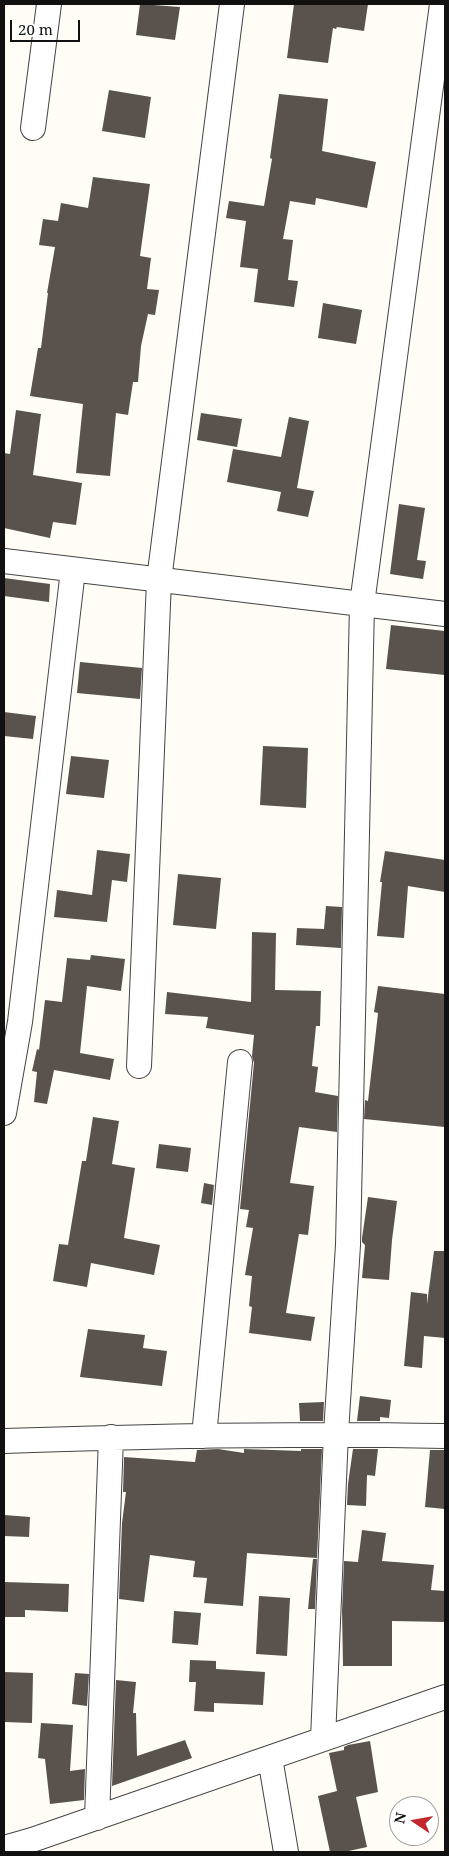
<!DOCTYPE html>
<html>
<head>
<meta charset="utf-8">
<style>
  body { margin:0 }
  #map { position:relative; width:449px; height:1856px; overflow:hidden; background:#fffdf5; font-family:"Noto Serif",serif }
  canvas { display:block }
  .frame { position:absolute; inset:0; border:5px solid #111; pointer-events:none }
  .north { position:absolute; left:389px; top:1796px; width:50px; height:50px; box-sizing:border-box; background:#fff; border:1px solid #a0a0a0; border-radius:50%; rotate:282deg; font-size:14px; font-weight:700; line-height:20px; text-align:center; color:#111 }
  .north::after { content:''; display:block; margin:auto; width:18px; height:22px; background:#c4262e; clip-path:polygon(50% 0,100% 100%,50% 72%,0 100%) }
  .scale { position:absolute; left:10px; top:20px; width:70px; height:22px; box-sizing:border-box; border:2px solid #111; border-top:0; padding-left:6px; font-size:15px; line-height:18px; white-space:nowrap; color:#111; -webkit-text-stroke:4px #fff; paint-order:stroke }
</style>
</head>
<body>
<div id="map">
<canvas width="449" height="1856"></canvas>
<div class="frame"></div>
<div class="north">N</div>
<div class="scale">20 m</div>
</div>
<script>
const c = document.querySelector('canvas').getContext('2d');
c.lineJoin = 'round';
function paint(path, color) { c.fillStyle = color; c.fill(path, 'evenodd'); }
function strokePath(path, color, width, dash) { c.strokeStyle = color; c.lineWidth = width; c.lineCap = dash ? 'butt' : 'round'; c.setLineDash(dash || []); c.stroke(path); }
paint(new Path2D(`
  M 140,4 L 180,7 L 175,40 L 136,35 Z
  M 294,4 L 368,4 L 364,31 L 337,27 L 336,29 L 333,28 L 328,63 L 287,58 Z
  M 109,90 L 151,97 L 145,138 L 102,131 Z
  M 279,94 L 328,99 L 322,151 L 376,162 L 367,208 L 316,198 L 315,205 L 290,201 L 283,239 L 293,240 L 288,280 L 298,281 L 294,307 L 254,302 L 258,269 L 240,267 L 246,221 L 226,218 L 229,201 L 264,206 L 272,159 L 270,158 Z
  M 93,177 L 150,184 L 140,256 L 151,258 L 147,289 L 159,290 L 155,315 L 148,314 L 141,346 L 138,382 L 133,382 L 128,415 L 116,413 L 110,476 L 76,473 L 83,404 L 30,396 L 38,348 L 41,348 L 48,293 L 47,293 L 55,247 L 39,245 L 43,219 L 58,221 L 61,203 L 88,208 Z
  M 323,303 L 362,310 L 356,344 L 318,338 Z
  M 16,410 L 41,414 L 33,475 L 82,483 L 76,525 L 53,522 L 50,538 L 4,528 L 4,453 L 10,454 Z
  M 201,413 L 242,419 L 237,447 L 197,440 Z
  M 289,417 L 309,421 L 297,488 L 314,491 L 308,517 L 277,511 L 281,492 L 227,482 L 233,449 L 281,457 Z
  M 399,504 L 425,508 L 417,560 L 426,561 L 423,579 L 390,574 Z
  M 4,578 L 50,584 L 49,602 L 4,596 Z
  M 391,625 L 445,631 L 445,675 L 386,669 Z
  M 80,662 L 142,668 L 140,699 L 77,693 Z
  M 4,712 L 36,716 L 33,739 L 4,736 Z
  M 263,746 L 308,748 L 306,808 L 260,805 Z
  M 71,756 L 109,760 L 104,798 L 66,794 Z
  M 97,850 L 130,854 L 127,882 L 112,880 L 107,922 L 54,917 L 57,890 L 92,895 Z
  M 385,851 L 445,860 L 445,892 L 408,886 L 404,938 L 377,936 L 382,882 L 380,882 Z
  M 178,874 L 221,878 L 216,929 L 173,925 Z
  M 326,906 L 342,907 L 341,948 L 296,945 L 297,928 L 324,929 Z
  M 252,932 L 276,933 L 275,990 L 321,991 L 320,1026 L 316,1026 L 312,1066 L 318,1067 L 315,1092 L 338,1096 L 337,1132 L 299,1127 L 290,1183 L 314,1186 L 308,1235 L 299,1234 L 286,1313 L 315,1317 L 311,1341 L 249,1333 L 252,1307 L 249,1306 L 252,1276 L 245,1275 L 253,1228 L 246,1227 L 249,1210 L 240,1209 L 254,1063 L 252,1056 L 254,1035 L 206,1028 L 208,1017 L 165,1014 L 167,992 L 251,1002 Z
  M 91,955 L 125,959 L 121,991 L 87,986 L 80,1053 L 114,1059 L 110,1080 L 54,1070 L 47,1104 L 34,1102 L 37,1072 L 32,1071 L 37,1049 L 39,1050 L 45,1000 L 62,1002 L 67,958 L 90,960 Z
  M 378,986 L 445,994 L 445,1127 L 364,1119 L 365,1100 L 368,1101 L 375,1040 L 378,1013 L 374,1012 Z
  M 93,1117 L 119,1121 L 112,1164 L 135,1168 L 124,1238 L 160,1245 L 154,1275 L 91,1263 L 87,1287 L 53,1281 L 59,1244 L 68,1245 L 82,1161 L 86,1161 Z
  M 159,1144 L 191,1148 L 188,1172 L 156,1168 Z
  M 204,1183 L 214,1185 L 212,1205 L 201,1203 Z
  M 368,1197 L 397,1201 L 392,1240 L 389,1280 L 362,1278 L 365,1245 L 362,1242 L 362,1238 Z
  M 434,1251 L 445,1251 L 445,1338 L 424,1336 L 422,1368 L 404,1366 L 411,1292 L 427,1294 L 427,1304 Z
  M 88,1329 L 145,1335 L 143,1348 L 167,1351 L 162,1386 L 80,1377 Z
  M 360,1396 L 391,1400 L 389,1418 L 380,1417 L 380,1421 L 357,1421 Z
  M 324,1402 L 323,1421 L 300,1421 L 299,1403 Z
  M 218,1449 L 244,1453 L 244,1449 L 301,1451 L 301,1449 L 322,1449 L 317,1558 L 247,1553 L 243,1606 L 204,1603 L 207,1578 L 193,1577 L 195,1561 L 150,1555 L 144,1602 L 119,1599 L 122,1523 L 126,1492 L 123,1492 L 124,1457 L 195,1462 L 197,1450 Z
  M 353,1449 L 378,1449 L 375,1476 L 367,1475 L 366,1506 L 347,1505 L 348,1484 Z
  M 430,1450 L 445,1450 L 445,1509 L 425,1507 Z
  M 4,1515 L 30,1517 L 29,1537 L 4,1536 Z
  M 362,1530 L 386,1533 L 382,1561 L 434,1565 L 431,1590 L 445,1591 L 445,1622 L 392,1621 L 392,1666 L 343,1666 L 342,1611 L 344,1561 L 358,1562 Z
  M 313,1559 L 317,1559 L 315,1609 L 308,1609 Z
  M 4,1582 L 69,1584 L 68,1612 L 25,1610 L 25,1617 L 4,1617 Z
  M 259,1596 L 290,1598 L 287,1656 L 256,1654 Z
  M 174,1611 L 201,1613 L 198,1645 L 172,1643 Z
  M 190,1660 L 216,1661 L 216,1669 L 265,1672 L 263,1705 L 214,1703 L 214,1712 L 194,1711 L 196,1682 L 189,1682 Z
  M 4,1672 L 33,1673 L 32,1723 L 4,1722 Z
  M 75,1673 L 89,1674 L 87,1706 L 72,1704 Z
  M 116,1680 L 136,1682 L 133,1713 L 136,1713 L 137,1756 L 185,1740 L 192,1758 L 112,1786 Z
  M 41,1723 L 73,1725 L 70,1771 L 85,1769 L 84,1800 L 50,1804 L 45,1759 L 38,1758 Z
  M 370,1741 L 378,1792 L 356,1797 L 367,1847 L 344,1852 L 330,1852 L 318,1796 L 337,1791 L 329,1753 L 344,1750 L 344,1747 L 348,1745 Z`), '#5a524d');
const minor = new Path2D(`
  M 33,128 L 49,4
  M 4,561 L 445,614
  M 139,1066 L 159,580 L 232,4
  M 4,1113 L 20,1022 L 73,570
  M 204,1436 L 240,1062
  M 4,1441 C 151,1436 298,1433 445,1436
  M 323,1739 L 336,1433 L 348,1245 L 362,604 L 442,4
  M 270,1758 L 286,1852
  M 97,1818 L 111,1437
  M 4,1848 L 32,1840 L 445,1697`);
strokePath(minor, '#444', 26);
strokePath(minor, '#fff', 24);
</script>
</body>
</html>
